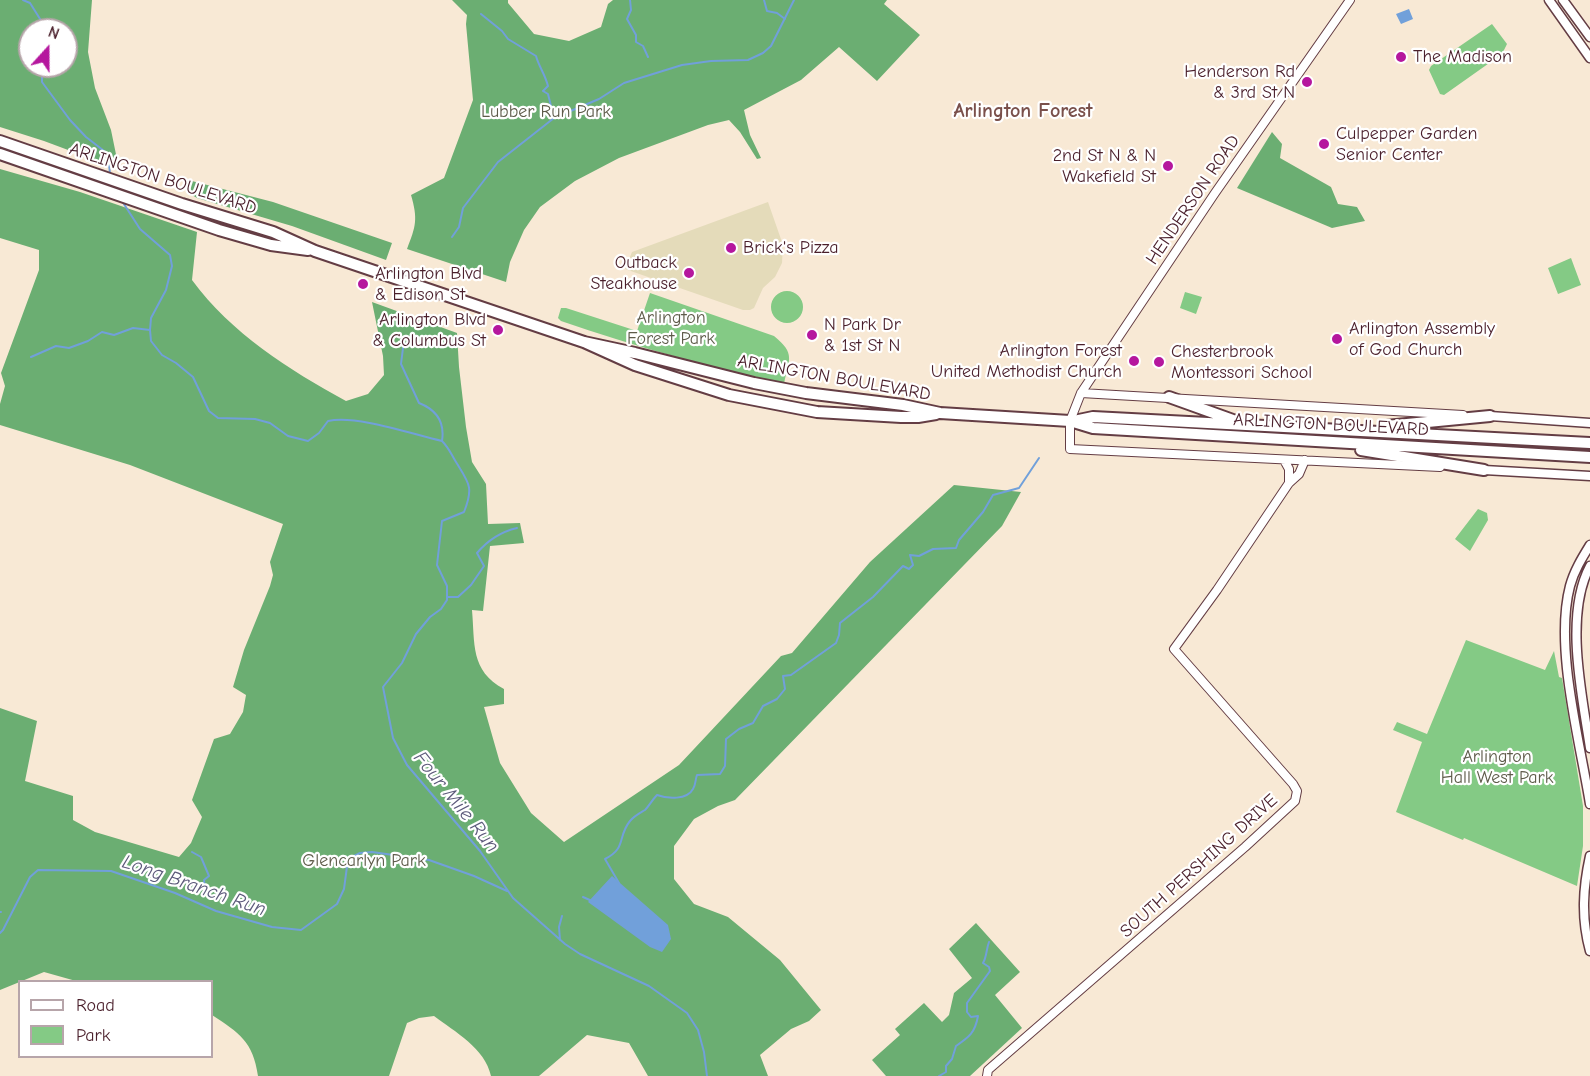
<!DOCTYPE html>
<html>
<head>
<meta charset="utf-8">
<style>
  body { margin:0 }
  #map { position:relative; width:1590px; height:1076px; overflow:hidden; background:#f8e9d5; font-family:"Comic Neue",sans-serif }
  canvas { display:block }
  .legend { position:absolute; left:18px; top:980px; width:195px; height:78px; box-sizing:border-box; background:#fff; border:2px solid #b7a5aa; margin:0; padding:8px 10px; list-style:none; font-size:18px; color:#4a1f2b }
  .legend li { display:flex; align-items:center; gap:12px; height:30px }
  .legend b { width:30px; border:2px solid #b7a5aa }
  .north { position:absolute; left:18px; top:18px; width:60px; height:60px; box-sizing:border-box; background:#fff; border:2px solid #b7a5aa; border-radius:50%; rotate:21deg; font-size:16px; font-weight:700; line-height:24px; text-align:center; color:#4a1f2b }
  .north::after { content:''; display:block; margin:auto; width:21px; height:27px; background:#b5179e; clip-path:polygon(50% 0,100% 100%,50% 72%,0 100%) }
</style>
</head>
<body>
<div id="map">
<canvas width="1590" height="1076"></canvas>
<ul class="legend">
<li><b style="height:8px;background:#fff"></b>Road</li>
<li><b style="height:16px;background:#84ca85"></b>Park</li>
</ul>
<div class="north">N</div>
</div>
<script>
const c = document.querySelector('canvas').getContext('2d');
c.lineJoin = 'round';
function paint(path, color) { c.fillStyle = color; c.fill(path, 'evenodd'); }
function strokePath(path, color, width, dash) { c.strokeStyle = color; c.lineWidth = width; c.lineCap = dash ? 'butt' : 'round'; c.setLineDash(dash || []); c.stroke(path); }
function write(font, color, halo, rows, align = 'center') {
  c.font = font + ' "Comic Neue",sans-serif'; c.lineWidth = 4.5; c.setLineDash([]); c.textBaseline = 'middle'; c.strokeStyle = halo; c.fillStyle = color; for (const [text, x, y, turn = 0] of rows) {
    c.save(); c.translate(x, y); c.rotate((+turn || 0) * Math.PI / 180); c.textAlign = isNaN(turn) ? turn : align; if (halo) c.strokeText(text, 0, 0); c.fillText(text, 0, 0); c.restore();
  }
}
paint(new Path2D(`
  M 768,202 L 783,245 L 782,263 L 775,277 L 763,288 L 754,308 L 750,310 L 743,310 L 625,269 L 632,252 Z`), '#e4dbba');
paint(new Path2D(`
  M 1492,24 L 1507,44 L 1502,54 L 1444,95 L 1440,94 L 1429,70 L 1431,66 Z
  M 1571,258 L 1581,285 L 1558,294 L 1548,268 Z
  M771 307a16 16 0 1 1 32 0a16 16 0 1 1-32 0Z
  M 1185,292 L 1202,297 L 1196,314 L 1180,308 Z
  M 650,293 L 774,336 C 796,354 789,359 784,384 C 708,367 634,346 561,321 L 558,318 L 561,308 L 566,308 L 637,331 Z
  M 1478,509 L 1487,513 L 1488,520 L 1470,551 L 1455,539 Z
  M 1466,640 L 1545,670 L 1554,651 L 1559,677 L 1562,678 L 1583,806 L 1583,846 L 1577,886 L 1464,838 L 1463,840 L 1396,812 L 1422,742 L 1393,730 L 1397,722 L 1427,734 Z`), '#84ca85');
paint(new Path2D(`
  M 0,0 L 92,0 L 88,52 L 95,88 L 111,130 L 119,169 L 44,141 L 0,127 ZM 30,30 L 66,30 L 66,66 L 30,66 Z
  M 452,0 L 508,0 L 508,3 L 534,34 L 569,41 L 601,27 L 608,4 L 613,0 L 887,0 L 884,4 L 920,35 L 877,81 L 839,47 L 801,80 L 744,110 L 750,135 L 761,158 L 757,159 L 740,132 L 729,120 L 708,125 L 619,158 L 575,181 L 540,207 L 524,230 L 510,262 L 506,282 L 407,249 C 416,226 418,219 411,195 L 444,178 L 473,100 L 466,24 L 467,15 Z
  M 1272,132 L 1282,144 L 1280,158 L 1331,187 L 1338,204 L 1357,207 L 1365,221 L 1332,228 L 1237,188 Z
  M 0,169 L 80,192 L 197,232 L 192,280 C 231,333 289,370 346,401 L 368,394 L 384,375 L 383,356 L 372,302 L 457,333 L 459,367 L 466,427 L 472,462 L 486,484 L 488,524 L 520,523 L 524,543 L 490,546 L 483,611 L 472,610 C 475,643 470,671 504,689 L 504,704 L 484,707 L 500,763 L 531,813 L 564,842 L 679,765 L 781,656 L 792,653 L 870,562 L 954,485 L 1021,492 L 1002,526 L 735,800 L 718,806 L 694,819 L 674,846 L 674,879 L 694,904 L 728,917 L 780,960 L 821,1010 L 809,1021 L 791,1029 L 760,1055 L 768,1076 L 648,1076 L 629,1043 L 587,1035 L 539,1076 L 491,1076 C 485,1048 455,1032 434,1016 L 419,1018 L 407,1023 L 389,1076 L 258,1076 C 253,1041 239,1033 212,1015 L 212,982 L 76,981 L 44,972 L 0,990 L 0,708 L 37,721 L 25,781 L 73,796 L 73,820 L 95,832 L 179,857 L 191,843 L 202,817 L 192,800 L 214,739 L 230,734 L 243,712 L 246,695 L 233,687 L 244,650 L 270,586 L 273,575 L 270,562 L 283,524 L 130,465 L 0,425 L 0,404 L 5,386 L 1,373 L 39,270 L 39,250 L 0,238 Z
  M 188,180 L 273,202 L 392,243 L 386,260 L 292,226 L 197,198 L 192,195 Z
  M 976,923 L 1020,972 L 995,995 L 1022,1028 L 970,1076 L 886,1076 L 872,1060 L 900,1035 L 895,1029 L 924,1003 L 942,1022 L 949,1015 L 954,993 L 972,978 L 949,949 Z`), '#6bae72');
paint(new Path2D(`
  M 1409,9 L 1413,19 L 1401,24 L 1396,14 Z
  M 612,876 L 668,925 L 671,939 L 662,952 L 650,947 L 588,902 Z`), '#71a0da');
strokePath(new Path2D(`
  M 23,0 L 30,3 L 47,30
  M 630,0 L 631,10 L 627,19 L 636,35 L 636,42 L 643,46 L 648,57
  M 764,0 L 767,11 L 777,13 L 785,19
  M 481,14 L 502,31 L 508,39 L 536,56 C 539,67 545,74 548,86 L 543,91 L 548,94 L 554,118
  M 42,66 L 42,82 L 70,120 L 86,137 L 108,154 L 110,174
  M 122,201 L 140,229 L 170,255 L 172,266 L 166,290 L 151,318 L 150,330 L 151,341 L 162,355 L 176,363 L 193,377 L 209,411 L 218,418 L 255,419 L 270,423 L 288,436 L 308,441 L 319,433 L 328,421 C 358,415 411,434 442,441 C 449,448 451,454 456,462 C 469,483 474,487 464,512 L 442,521 L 437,565 L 447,586 L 447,600 L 441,609 L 430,617 L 416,634 L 402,663 L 383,687 L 393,738 L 407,765 L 480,851 L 513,898 L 565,944 L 580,954 L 649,986 L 687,1013 L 698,1030 L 704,1052 L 707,1076
  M 452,237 L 459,227 L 463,208 L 498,162 L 554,118 L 599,99 L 624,83 L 682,65 L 711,61 L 748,60 L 763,53 L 771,46 L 794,0
  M 404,340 L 401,364 L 419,403 C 437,410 445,422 442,441
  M 31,357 L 56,346 L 69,348 L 88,341 L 102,332 L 114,335 L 133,328 L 150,330
  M 447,597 L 458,597 L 471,585 L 484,566 L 477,553 C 488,540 500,532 517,528
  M 192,852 L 201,857 L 209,876 L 204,880 L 205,890 L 211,898
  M 619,883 L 605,859 C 627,848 617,837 630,821 C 634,816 640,813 645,810 C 649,806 652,800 657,795 C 668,799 687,800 693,789 C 696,785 695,780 697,775 L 720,774 L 725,766 L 726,739 L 739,729 L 753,723 L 763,706 L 777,699 L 785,689 L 783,676 L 791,675 L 836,643 L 839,635 L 840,623 L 873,597 L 903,566 L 909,569 L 913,565 L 910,555 L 919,556 L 933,549 L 956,548 L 959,540 L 983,512 L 993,495 L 1019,488 L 1039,458
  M 583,897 L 592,901
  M 0,912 L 1,912
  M 0,933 L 3,930 L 30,877 L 38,870 L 111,871 L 175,893 L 216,911 L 272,927 L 301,930 L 337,904 L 344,889 L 348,859 L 360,853 L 372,852 L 429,860 L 474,876 L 507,891
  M 560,940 L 559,927 L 562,916
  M 939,1076 L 946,1072 L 946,1066 L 952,1059 L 956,1046 C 969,1037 975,1033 978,1016 L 971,1017 L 967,1012 L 967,1003 L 990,971 L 989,967 L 983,963 C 987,956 986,950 989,942`), '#71a0da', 2);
const tertiary = new Path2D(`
  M 1350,0 L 1215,193 L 1081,393 L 1070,421 L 1070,449 L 1440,467
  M 1081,393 L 1463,415
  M 1284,460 L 1289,469 L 1289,483
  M 987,1076 L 988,1070 L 1245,847 L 1295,801 L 1297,791 L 1293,784 L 1174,649 L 1217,590 L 1289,483 L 1299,474 L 1305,460`);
const secondary = new Path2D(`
  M 1549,0 L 1590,58
  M 1563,0 L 1590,37
  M 1490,416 L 1590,423
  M 1484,470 L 1590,476
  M 1590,545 C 1582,558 1574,571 1570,586 C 1554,647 1580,741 1590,804
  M 1590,566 C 1564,615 1582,695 1590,748
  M 1590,856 C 1583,888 1581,918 1590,951`);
const trunk = new Path2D(`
  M 0,141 L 182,204 L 273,232 L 315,251 L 584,342 L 635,365 L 729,395 L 817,412 L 901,417 L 918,417 L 936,414
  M 0,154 L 219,230 L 271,245 L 308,250
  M 584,342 L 635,353 L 754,383 L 806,393 L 903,405 L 940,413 L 1070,421 L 1093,428 L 1590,457
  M 1169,397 L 1233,420
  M 1074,421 L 1093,417 L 1590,443
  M 1386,426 L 1490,416
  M 1361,450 L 1484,470`);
strokePath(tertiary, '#643d44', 10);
strokePath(secondary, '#643d44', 11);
strokePath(trunk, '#643d44', 14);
strokePath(tertiary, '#fff', 8);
strokePath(secondary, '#fff', 8);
strokePath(trunk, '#fff', 10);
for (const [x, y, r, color] of [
  [1401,57,6,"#b5179e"],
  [1307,82,6,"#b5179e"],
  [1324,144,6,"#b5179e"],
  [1168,166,6,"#b5179e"],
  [731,248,6,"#b5179e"],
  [689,273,6,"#b5179e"],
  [363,284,6,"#b5179e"],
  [498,330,6,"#b5179e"],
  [812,335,6,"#b5179e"],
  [1337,339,6,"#b5179e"],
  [1134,361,6,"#b5179e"],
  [1159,362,6,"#b5179e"]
]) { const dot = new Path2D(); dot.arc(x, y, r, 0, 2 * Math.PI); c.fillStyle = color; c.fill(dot); strokePath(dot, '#fff', 2); }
write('18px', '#4a1f2b', '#fff', [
  ["The Madison",1413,57],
  ["Henderson Rd",1295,72,"right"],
  ["& 3rd St N",1295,93,"right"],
  ["Culpepper Garden",1336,134],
  ["Senior Center",1336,155],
  ["2nd St N & N",1156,156,"right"],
  ["Wakefield St",1156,177,"right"],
  ["Brick's Pizza",743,248],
  ["Outback",677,263,"right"],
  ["Steakhouse",677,284,"right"],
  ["Arlington Blvd",375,274],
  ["& Edison St",375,295],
  ["Arlington Blvd",486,320,"right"],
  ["& Columbus St",486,341,"right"],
  ["N Park Dr",824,325],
  ["& 1st St N",824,346],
  ["Arlington Assembly",1349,329],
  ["of God Church",1349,350],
  ["Arlington Forest",1122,351,"right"],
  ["United Methodist Church",1122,372,"right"],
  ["Chesterbrook",1171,352],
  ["Montessori School",1171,373]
], 'left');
write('18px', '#5e5b4a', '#fff', [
  ["Lubber Run Park",546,112],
  ["Arlington",671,318],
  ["Forest Park",671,339],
  ["Arlington",1497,757],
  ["Hall West Park",1497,778],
  ["Glencarlyn Park",364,861]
]);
write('18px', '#4a1f2b', '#fff', [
  ["ARLINGTON BOULEVARD",163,179,18],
  ["HENDERSON ROAD",1193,200,-56],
  ["ARLINGTON BOULEVARD",834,378,10],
  ["ARLINGTON BOULEVARD",1331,425,3],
  ["SOUTH PERSHING DRIVE",1199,866,-42]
]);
write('bold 20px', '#7a504b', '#fff', [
  ["Arlington Forest",1023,111]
]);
write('italic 20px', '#5c597a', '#fff', [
  ["Four Mile Run",456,802,51],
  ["Long Branch Run",194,886,19]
]);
</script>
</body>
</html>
